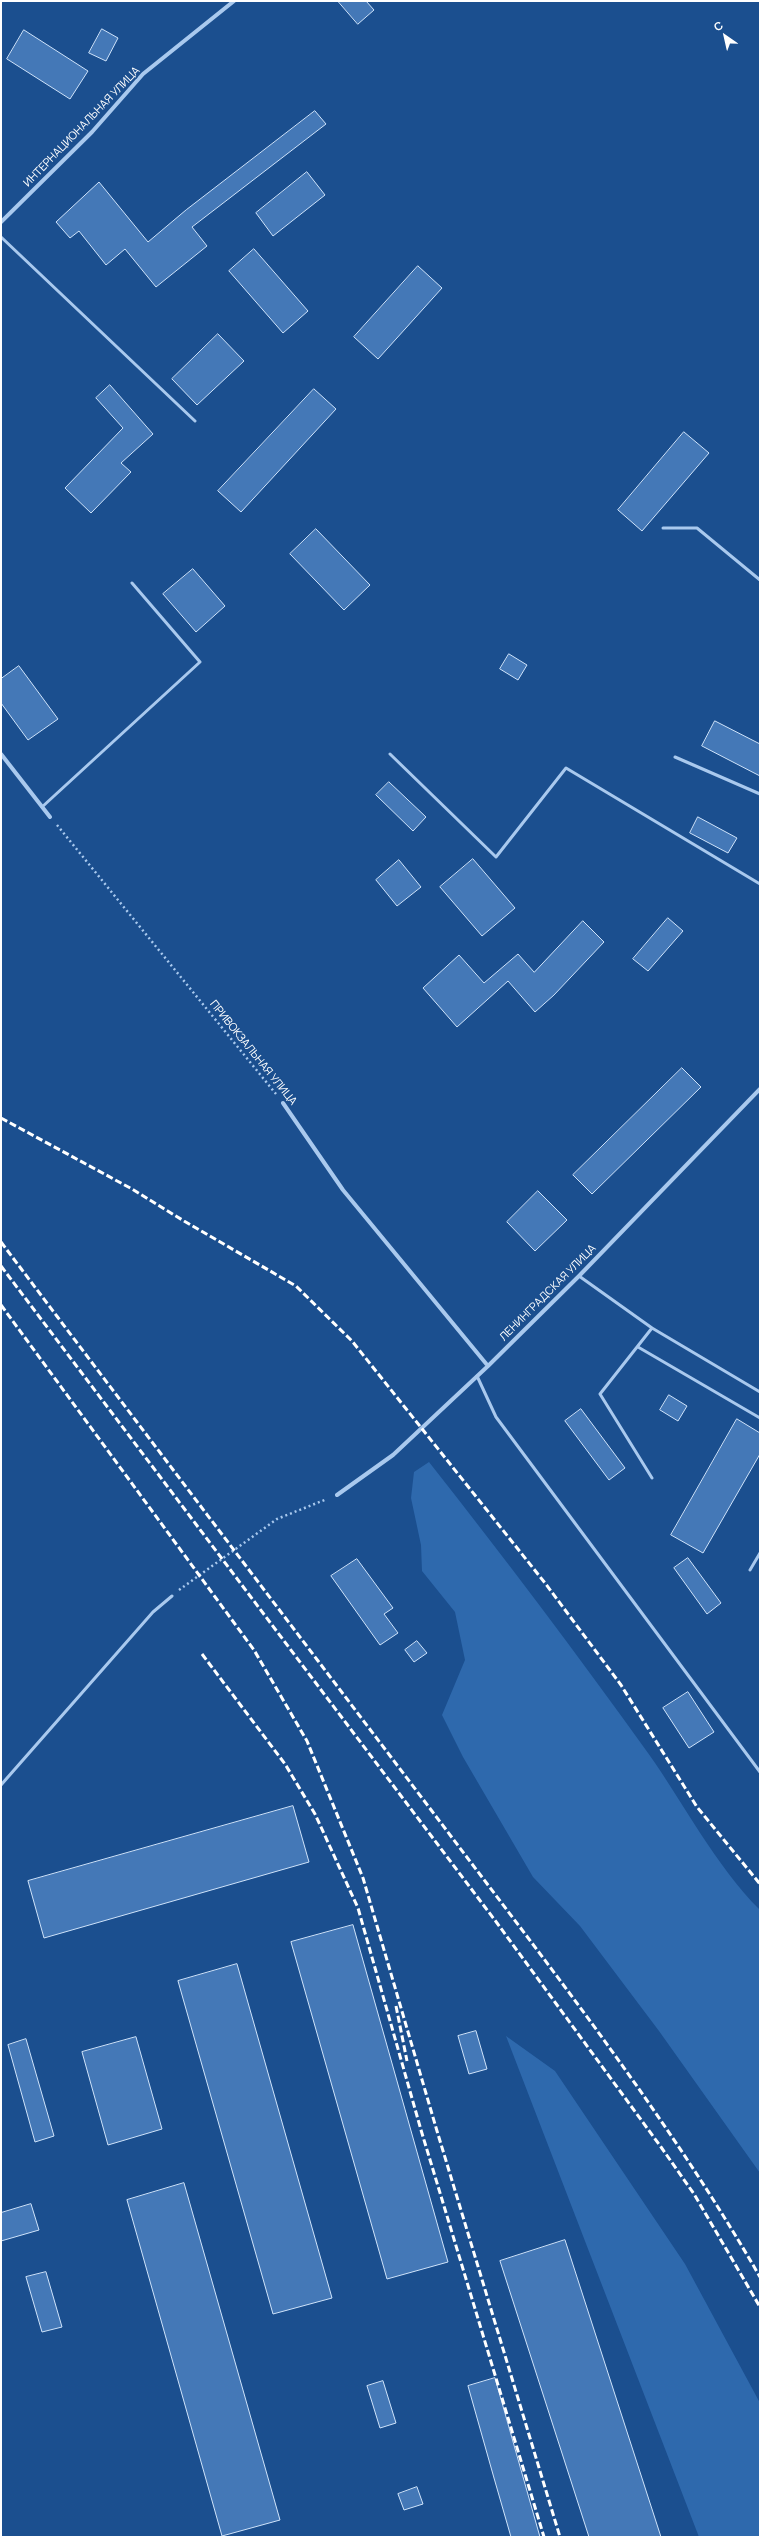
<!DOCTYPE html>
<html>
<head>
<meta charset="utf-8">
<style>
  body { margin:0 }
  #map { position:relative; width:761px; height:2538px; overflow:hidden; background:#1b4f8f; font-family:Manrope,sans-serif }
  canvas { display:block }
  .frame { position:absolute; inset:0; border:2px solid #fff; pointer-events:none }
  .north { position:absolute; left:705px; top:16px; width:40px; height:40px; -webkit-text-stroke:3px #1b4f8f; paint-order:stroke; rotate:326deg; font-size:11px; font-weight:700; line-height:16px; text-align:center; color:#fff }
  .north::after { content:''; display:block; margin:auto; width:14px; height:18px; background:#fff; clip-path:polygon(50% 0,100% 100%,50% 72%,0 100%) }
</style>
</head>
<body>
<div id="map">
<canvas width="761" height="2538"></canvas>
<div class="frame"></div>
<div class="north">С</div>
</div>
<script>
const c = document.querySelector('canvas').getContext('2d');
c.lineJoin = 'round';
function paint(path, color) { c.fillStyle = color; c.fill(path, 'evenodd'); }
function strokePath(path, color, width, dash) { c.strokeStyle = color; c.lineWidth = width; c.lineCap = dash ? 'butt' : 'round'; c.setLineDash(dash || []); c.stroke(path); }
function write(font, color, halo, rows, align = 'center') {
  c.font = font + ' Manrope,sans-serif'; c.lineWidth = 3; c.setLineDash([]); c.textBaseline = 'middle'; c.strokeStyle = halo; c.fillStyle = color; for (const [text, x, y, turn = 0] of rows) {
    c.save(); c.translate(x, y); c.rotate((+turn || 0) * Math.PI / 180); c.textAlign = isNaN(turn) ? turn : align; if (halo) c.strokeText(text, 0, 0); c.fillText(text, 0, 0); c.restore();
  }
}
paint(new Path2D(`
  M 429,1462 C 504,1557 577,1654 648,1753 C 685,1805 715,1865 760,1910 L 760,2173 L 659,2031 L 580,1926 L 533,1877 L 463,1757 L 442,1715 L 465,1660 L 455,1612 L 422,1571 L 421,1545 L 411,1498 L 414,1472 Z
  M 506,2036 L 555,2071 L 685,2264 L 760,2403 L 760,2537 L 699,2537 Z`), '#2e69ad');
const building = new Path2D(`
  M 338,1 L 366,1 L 374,10 L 358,24 Z
  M 102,29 L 118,38 L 106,61 L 89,53 Z
  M 24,30 L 88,71 L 70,99 L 7,59 Z
  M 315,111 L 326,124 L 192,227 L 207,246 L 156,287 L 125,249 L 106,265 L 79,231 L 70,238 L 56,222 L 99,182 L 148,242 L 186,210 Z
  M 307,172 L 325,195 L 273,236 L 256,213 Z
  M 254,249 L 308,311 L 283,333 L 229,271 Z
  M 418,266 L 442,288 L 378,359 L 354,337 Z
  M 218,334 L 244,361 L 197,405 L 172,379 Z
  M 110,385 L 153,434 L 121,463 L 131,472 L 91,513 L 65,488 L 123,428 L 96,398 Z
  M 314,389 L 336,409 L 241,512 L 218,491 Z
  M 684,432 L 709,453 L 642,531 L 618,510 Z
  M 316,529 L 370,585 L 344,610 L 290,554 Z
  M 193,569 L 225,606 L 196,632 L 163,594 Z
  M 509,654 L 527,665 L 518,680 L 500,669 Z
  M 19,666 L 58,719 L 28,740 L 1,703 L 1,679 Z
  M 715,721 L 760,744 L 760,776 L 702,746 Z
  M 389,782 L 426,817 L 413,831 L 376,795 Z
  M 698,817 L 737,838 L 728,853 L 690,833 Z
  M 473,859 L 515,908 L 482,936 L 440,887 Z
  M 399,860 L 421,887 L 397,906 L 376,880 Z
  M 668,918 L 683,931 L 648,971 L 633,959 Z
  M 583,921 L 604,942 L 554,995 L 535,1012 L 508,981 L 457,1027 L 423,988 L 459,955 L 484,983 L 518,954 L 534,972 Z
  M 682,1068 L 701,1087 L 592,1194 L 573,1175 Z
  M 538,1191 L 567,1220 L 535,1251 L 507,1222 Z
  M 669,1395 L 687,1406 L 678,1421 L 660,1410 Z
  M 581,1409 L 625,1468 L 609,1480 L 565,1421 Z
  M 737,1419 L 760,1433 L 760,1454 L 703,1553 L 671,1535 Z
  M 688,1558 L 721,1603 L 707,1614 L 674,1568 Z
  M 357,1559 L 393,1608 L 384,1614 L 398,1633 L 380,1645 L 331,1576 Z
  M 417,1641 L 427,1653 L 414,1662 L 405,1650 Z
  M 688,1692 L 714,1732 L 689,1748 L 663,1708 Z
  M 293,1806 L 309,1862 L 44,1938 L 28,1881 Z
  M 353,1925 L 448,2262 L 387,2279 L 291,1942 Z
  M 237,1964 L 332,2298 L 273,2314 L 178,1981 Z
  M 476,2031 L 487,2069 L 469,2074 L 458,2036 Z
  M 136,2037 L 162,2129 L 108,2145 L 82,2052 Z
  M 26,2039 L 54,2136 L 35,2142 L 8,2045 Z
  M 184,2183 L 280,2520 L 222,2536 L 127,2200 Z
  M 31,2204 L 39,2230 L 1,2241 L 1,2213 Z
  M 565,2240 L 661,2537 L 589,2537 L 500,2261 Z
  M 46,2272 L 62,2327 L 42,2332 L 26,2277 Z
  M 495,2378 L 540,2537 L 511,2537 L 494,2478 L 468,2386 Z
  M 383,2381 L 396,2423 L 380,2428 L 367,2386 Z
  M 417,2487 L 423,2504 L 404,2510 L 398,2494 Z`);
paint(building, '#4478b7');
strokePath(building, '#cfe3fa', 1);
strokePath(new Path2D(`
  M 57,825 L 276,1094
  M 179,1590 L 277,1519 L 327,1499`), '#a9c9ee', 2.5, [2, 3]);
strokePath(new Path2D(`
  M 1,237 L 195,421
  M 663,528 L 697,528 L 760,580
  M 390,754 L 496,857 L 566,768 L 760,884
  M 675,757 L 760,794
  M 42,807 L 200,662 L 132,583
  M 579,1276 L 652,1328 L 760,1392
  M 652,1328 L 600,1394 L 652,1478
  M 638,1347 L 760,1418
  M 477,1376 L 496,1417 L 760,1772
  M 750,1570 L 760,1553
  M 1,1785 L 153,1612 L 172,1596`), '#a9c9ee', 3);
strokePath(new Path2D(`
  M 1,222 L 92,132 L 143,74 L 234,1
  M 1,754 L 50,817
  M 283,1103 L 343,1190 L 488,1366
  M 337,1495 L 393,1455 L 488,1366 L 579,1276 L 760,1089`), '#a9c9ee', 4);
strokePath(new Path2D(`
  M 1,1118 L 132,1189 L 184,1221 L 296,1286 L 352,1341 L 545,1583 L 621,1685 L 697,1807 L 760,1884
  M 1,1242 C 147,1436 294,1629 441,1823 C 552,1970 668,2117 760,2277
  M 1,1266 L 497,1923 L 661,2147 L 694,2194 L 760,2307
  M 1,1305 L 254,1650 L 307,1741 L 363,1878 L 437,2131 L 560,2537
  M 202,1654 L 285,1764 L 315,1814 L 358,1908 L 421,2130 L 544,2537
  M 396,2006 L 407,2061`), '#fff', 3, [7, 3]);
write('11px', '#fff', '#1b4f8f', [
  ["ИНТЕРНАЦИОНАЛЬНАЯ УЛИЦА",82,127,-46],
  ["ПРИВОКЗАЛЬНАЯ УЛИЦА",253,1053,51],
  ["ЛЕНИНГРАДСКАЯ УЛИЦА",548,1293,-45]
]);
</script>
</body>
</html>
